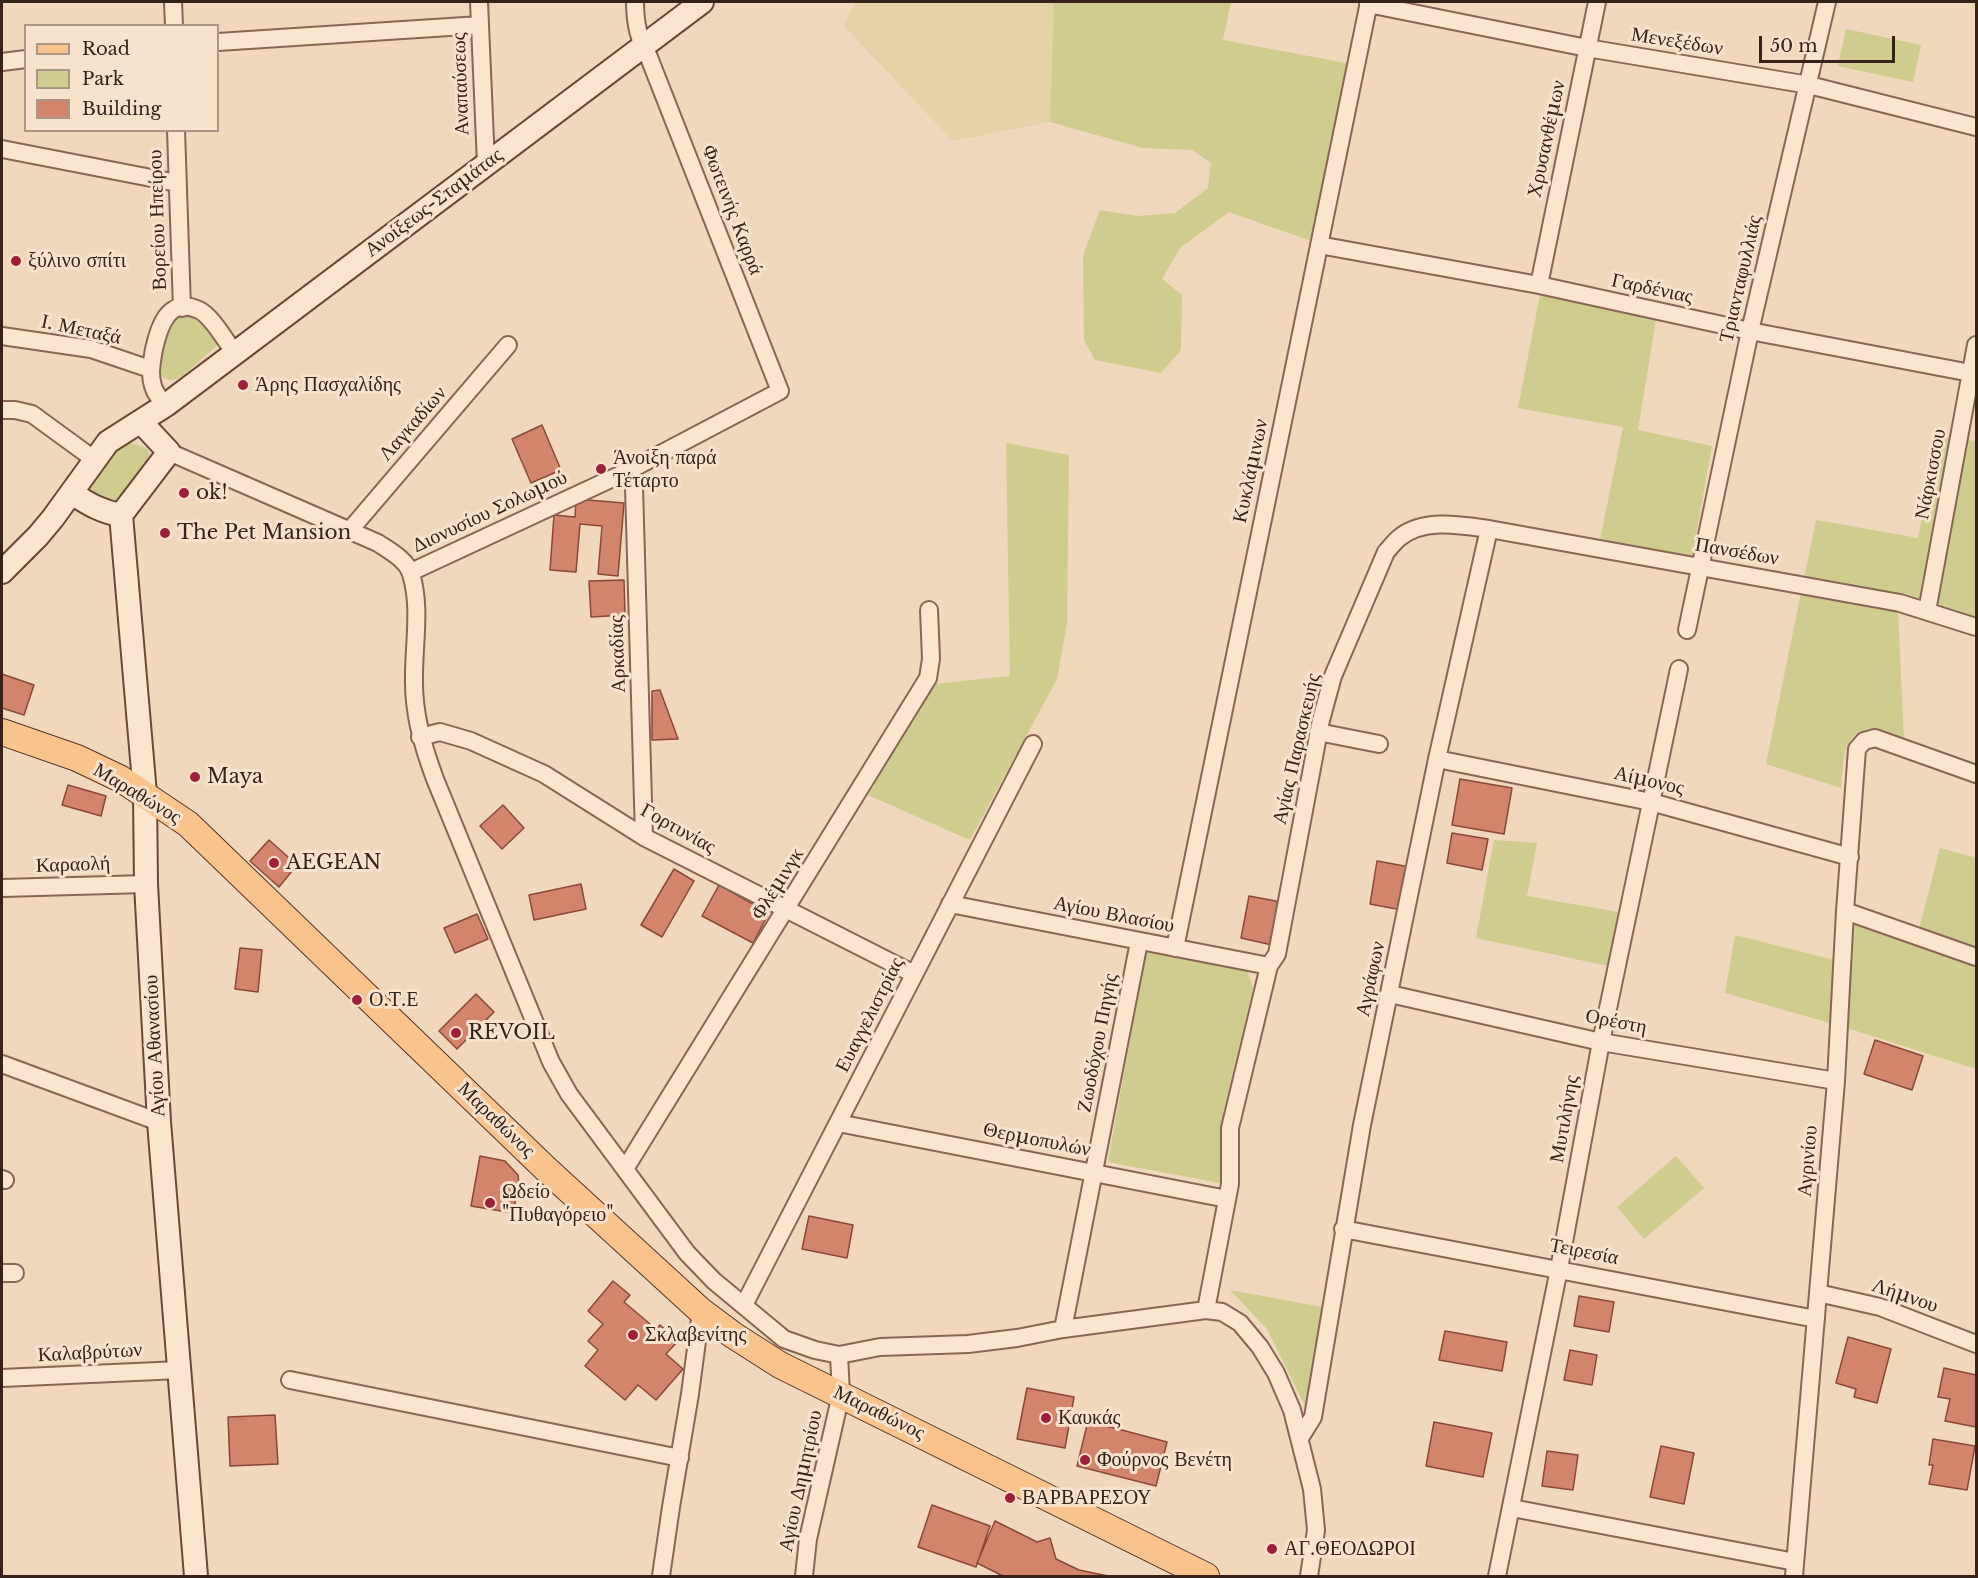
<!DOCTYPE html>
<html>
<head>
<meta charset="utf-8">
<style>
  body { margin:0 }
  #map { position:relative; width:1978px; height:1578px; overflow:hidden; background:#f1d7bb; font-family:"Libre Baskerville",serif }
  canvas { display:block }
  .frame { position:absolute; inset:0; border:3px solid #37221a; pointer-events:none }
  .legend { position:absolute; left:24px; top:24px; width:195px; height:108px; box-sizing:border-box; background:#f8e2cb; border:2px solid #ab9584; margin:0; padding:8px 10px; list-style:none; font-size:18px; color:#37221a }
  .legend li { display:flex; align-items:center; gap:12px; height:30px }
  .legend b { width:30px; border:2px solid #ab9584 }
  .scale { position:absolute; left:1759px; top:36px; width:136px; height:27px; box-sizing:border-box; border:3px solid #37221a; border-top:0; padding-left:8px; font-size:18px; line-height:21px; white-space:nowrap; color:#37221a; -webkit-text-stroke:4px #f8e2cb; paint-order:stroke }
</style>
</head>
<body>
<div id="map">
<canvas width="1978" height="1578"></canvas>
<div class="frame"></div>
<ul class="legend">
<li><b style="height:8px;background:#f9c38e"></b>Road</li>
<li><b style="height:16px;background:#d0cb8e"></b>Park</li>
<li><b style="height:16px;background:#d3846d"></b>Building</li>
</ul>
<div class="scale">50 m</div>
</div>
<script>
const c = document.querySelector('canvas').getContext('2d');
c.lineJoin = 'round';
function paint(path, color) { c.fillStyle = color; c.fill(path, 'evenodd'); }
function strokePath(path, color, width, dash) { c.strokeStyle = color; c.lineWidth = width; c.lineCap = dash ? 'butt' : 'round'; c.setLineDash(dash || []); c.stroke(path); }
function write(font, color, halo, rows, align = 'center') {
  c.font = font + ' "Libre Baskerville",serif'; c.lineWidth = 6; c.setLineDash([]); c.textBaseline = 'middle'; c.strokeStyle = halo; c.fillStyle = color; for (const [text, x, y, turn = 0] of rows) {
    c.save(); c.translate(x, y); c.rotate((+turn || 0) * Math.PI / 180); c.textAlign = isNaN(turn) ? turn : align; if (halo) c.strokeText(text, 0, 0); c.fillText(text, 0, 0); c.restore();
  }
}
paint(new Path2D(`
  M 855,2 L 1054,2 L 1050,122 L 953,141 L 844,26 Z`), '#e7d1a8');
paint(new Path2D(`
  M 1054,2 L 1231,2 L 1223,40 L 1351,64 L 1314,242 L 1229,212 L 1180,248 L 1162,279 L 1182,295 L 1181,350 L 1161,373 L 1095,360 L 1084,340 L 1083,256 L 1100,210 L 1138,216 L 1175,213 L 1208,188 L 1211,163 L 1192,150 L 1143,148 L 1050,122 Z
  M 1846,29 L 1921,45 L 1913,82 L 1838,66 Z
  M 1540,295 L 1656,319 L 1638,430 L 1712,446 L 1692,557 L 1600,540 L 1623,427 L 1518,408 Z
  M 180,316 L 187,316 L 204,320 L 219,344 L 182,376 C 172,382 166,381 158,373 C 159,353 163,328 180,316 Z
  M 1938,437 L 1976,441 L 1976,618 L 1904,593 L 1898,613 L 1904,739 C 1895,736 1882,728 1872,729 C 1840,730 1844,764 1841,788 L 1766,764 L 1816,520 L 1918,538 Z
  M 131,443 L 147,448 L 151,458 L 117,502 L 108,503 L 87,490 C 98,468 103,446 131,443 Z
  M 1006,443 L 1069,455 L 1067,623 L 1057,679 L 970,840 L 868,795 L 934,684 L 1010,676 Z
  M 1494,840 L 1537,843 L 1527,896 L 1618,912 L 1608,966 L 1476,938 Z
  M 1940,848 L 1976,858 L 1976,1069 L 1847,1028 L 1725,993 L 1735,935 L 1850,964 L 1853,923 L 1915,945 Z
  M 1146,952 L 1247,970 L 1253,988 L 1224,1109 L 1220,1183 L 1108,1162 Z
  M 1676,1156 L 1704,1188 L 1644,1239 L 1617,1207 Z
  M 1230,1290 L 1322,1307 L 1306,1408 L 1267,1329 Z`), '#d0cb8e');
const building = new Path2D(`
  M 542,425 L 561,470 L 531,483 L 512,439 Z
  M 576,499 L 624,503 L 618,576 L 598,574 L 602,526 L 580,524 L 576,572 L 550,570 L 554,515 L 575,517 Z
  M 624,580 L 625,615 L 591,617 L 589,581 Z
  M 2,674 L 34,685 L 24,715 L 2,708 Z
  M 660,690 L 678,739 L 652,740 L 652,691 Z
  M 1460,779 L 1512,788 L 1504,834 L 1452,825 Z
  M 68,785 L 106,796 L 101,816 L 62,805 Z
  M 503,805 L 524,828 L 502,849 L 480,826 Z
  M 1452,833 L 1488,839 L 1482,870 L 1447,863 Z
  M 269,840 L 297,865 L 279,887 L 250,861 Z
  M 1377,861 L 1410,867 L 1402,910 L 1370,904 Z
  M 674,869 L 694,881 L 662,937 L 641,925 Z
  M 581,884 L 586,909 L 534,920 L 529,895 Z
  M 719,885 L 769,913 L 753,943 L 702,916 Z
  M 1249,896 L 1281,902 L 1272,945 L 1241,938 Z
  M 477,914 L 488,939 L 455,953 L 444,928 Z
  M 240,948 L 262,950 L 258,992 L 235,989 Z
  M 476,994 L 494,1012 L 457,1049 L 439,1031 Z
  M 1875,1040 L 1923,1056 L 1912,1090 L 1864,1074 Z
  M 480,1156 L 505,1161 L 518,1175 L 519,1184 L 513,1213 L 471,1206 Z
  M 809,1216 L 853,1225 L 847,1258 L 802,1249 Z
  M 613,1281 L 630,1295 L 624,1302 L 656,1329 L 660,1325 L 678,1341 L 666,1354 L 683,1369 L 656,1400 L 638,1385 L 625,1400 L 585,1366 L 598,1350 L 588,1341 L 603,1324 L 588,1311 Z
  M 1579,1296 L 1614,1302 L 1609,1332 L 1574,1326 Z
  M 1445,1331 L 1507,1342 L 1502,1371 L 1439,1360 Z
  M 1848,1337 L 1891,1349 L 1877,1403 L 1854,1397 L 1856,1389 L 1836,1383 Z
  M 1570,1350 L 1597,1355 L 1592,1385 L 1564,1380 Z
  M 1944,1368 L 1976,1375 L 1976,1427 L 1945,1421 L 1950,1399 L 1938,1397 Z
  M 1027,1388 L 1074,1397 L 1065,1448 L 1017,1439 Z
  M 275,1415 L 278,1464 L 230,1466 L 228,1417 Z
  M 1088,1421 L 1167,1442 L 1156,1486 L 1077,1466 Z
  M 1434,1422 L 1492,1433 L 1483,1477 L 1426,1466 Z
  M 1933,1439 L 1975,1446 L 1967,1490 L 1929,1484 L 1933,1465 L 1929,1465 Z
  M 1661,1446 L 1694,1453 L 1684,1504 L 1650,1497 Z
  M 1547,1451 L 1578,1455 L 1573,1490 L 1542,1486 Z
  M 932,1505 L 990,1526 L 976,1567 L 918,1547 Z
  M 995,1521 L 1037,1542 L 1050,1538 L 1056,1559 L 1079,1570 L 1108,1576 L 1003,1576 L 977,1563 Z`);
paint(building, '#d3846d');
strokePath(building, '#8a4937', 1.5);
const street = new Path2D(`
  M 173,2 L 174,26
  M 479,2 L 486,164
  M 1368,4 L 1587,48 L 1809,85 L 1976,127
  M 218,42 L 480,25
  M 2,62 L 26,59
  M 176,130 L 182,308
  M 2,149 L 177,183
  M 1319,245 L 1539,285 L 1750,331 L 1976,374
  M 1539,285 L 1597,2
  M 2,336 L 91,349 L 150,369
  M 166,405 C 161,400 155,394 153,386 C 149,373 152,362 154,349 C 159,327 168,296 199,310 C 212,316 226,342 235,353
  M 2,410 L 15,410 L 32,414 L 95,460
  M 169,452 L 378,543 C 390,551 407,560 411,574 C 421,606 414,643 414,675 C 413,712 422,744 435,779 L 551,1062 L 569,1094 L 687,1253 L 714,1281 L 784,1339 L 815,1350 L 839,1355 L 841,1394 L 808,1539 L 804,1576
  M 628,471 L 634,487 L 644,837
  M 350,530 L 508,345
  M 411,572 L 628,471 L 780,391 L 648,55 C 638,39 635,21 635,2
  M 1927,611 L 1976,345
  M 1687,630 L 1750,331 L 1827,2
  M 1318,732 L 1379,744
  M 420,737 L 440,732 L 471,741 L 544,774 L 644,837 L 914,974
  M 1437,759 L 1651,802 L 1850,857
  M 2,888 L 146,884
  M 950,904 L 1269,966
  M 1845,911 L 1976,957
  M 1175,948 L 1369,2
  M 1390,994 L 1601,1042 L 1836,1081
  M 2,1064 L 159,1122
  M 838,1123 L 1227,1199
  M 625,1169 L 928,678 L 931,659 L 929,610
  M 2,1179 L 5,1180
  M 1343,1229 L 1816,1319
  M 2,1273 L 15,1273
  M 1818,1293 L 1880,1307 L 1976,1344
  M 744,1305 L 1033,744
  M 1206,1310 L 1230,1184 L 1230,1128 L 1269,966 L 1277,954 L 1321,720 L 1333,676 L 1386,552 C 1390,548 1394,542 1399,538 C 1423,518 1460,525 1489,529 L 1900,603 L 1976,627
  M 1063,1329 L 1139,942
  M 839,1355 L 880,1347 L 968,1344 L 1017,1338 L 1063,1329 L 1206,1310 L 1222,1312 L 1240,1323 L 1260,1347 L 1276,1373 L 1292,1410 L 1312,1489 L 1316,1530 L 1309,1576
  M 2,1378 L 180,1370
  M 290,1380 L 680,1458
  M 1300,1438 L 1313,1417 L 1362,1125 L 1437,759 L 1489,529
  M 1512,1508 L 1795,1562
  M 661,1576 L 671,1507 L 690,1394 L 701,1311
  M 1497,1576 L 1559,1269 L 1601,1042 L 1679,669
  M 1794,1576 L 1836,1081 L 1845,911 L 1857,749 L 1864,741 L 1875,738 L 1976,774`);
const secondary = new Path2D(`
  M 72,493 C 88,504 102,512 121,515 L 169,452 L 141,422
  M 121,515 L 145,794 L 146,884 L 159,1122 L 196,1576
  M 2,572 L 38,536 L 53,518 L 108,442 L 166,405 L 702,2`);
const primary = new Path2D(`
  M 2,732 L 77,758 L 121,779 L 188,824 L 546,1169 L 701,1311 L 733,1335 L 780,1365 L 1206,1576`);
strokePath(street, '#896654', 20);
strokePath(secondary, '#6b4737', 26);
strokePath(primary, '#563529', 28);
strokePath(street, '#fce5ce', 16);
strokePath(secondary, '#fce5ce', 22);
strokePath(primary, '#f9c38e', 26);
for (const [x, y, r, color] of [
  [16,261,6,"#9d1f38"],
  [243,385,6,"#9d1f38"],
  [601,469,6,"#9d1f38"],
  [184,493,6,"#9d1f38"],
  [165,533,6,"#9d1f38"],
  [195,777,6,"#9d1f38"],
  [274,863,6,"#9d1f38"],
  [357,1000,6,"#9d1f38"],
  [456,1033,6,"#9d1f38"],
  [490,1203,6,"#9d1f38"],
  [633,1335,6,"#9d1f38"],
  [1046,1418,6,"#9d1f38"],
  [1085,1460,6,"#9d1f38"],
  [1010,1498,6,"#9d1f38"],
  [1272,1549,6,"#9d1f38"]
]) { const dot = new Path2D(); dot.arc(x, y, r, 0, 2 * Math.PI); c.fillStyle = color; c.fill(dot); strokePath(dot, '#f8e2cb', 2); }
write('20px', '#37221a', '#f8e2cb', [
  ["Μενεξέδων",1677,42,9],
  ["Αναπαύσεως",461,84,-92],
  ["Χρυσανθέμων",1547,139,-78],
  ["Ανοίξεως-Σταμάτας",434,203,-37],
  ["Φωτεινής Καρρά",732,210,69],
  ["Βορείου Ηπείρου",158,220,-92],
  ["Τριανταφυλλιάς",1741,279,-77],
  ["Γαρδένιας",1652,289,12],
  ["Ι. Μεταξά",81,330,12],
  ["Λαγκαδίων",413,424,-49],
  ["Κυκλάμινων",1251,471,-78],
  ["Νάρκισσου",1931,474,-79],
  ["Διονυσίου Σολωμού",490,512,-25],
  ["Πανσέδων",1737,552,10],
  ["Αρκαδίας",618,654,-92],
  ["Αγίας Παρασκευής",1297,749,-77],
  ["Αίμονος",1649,781,13],
  ["Μαραθώνος",137,794,31],
  ["Γορτυνίας",678,829,29],
  ["Καραολή",73,865,-2],
  ["Φλέμινγκ",778,884,-58],
  ["Αγίου Βλασίου",1114,915,11],
  ["Αγράφων",1371,979,-78],
  ["Ευαγγελιστρίας",870,1015,-63],
  ["Ορέστη",1616,1022,11],
  ["Ζωοδόχου Πηγής",1098,1043,-79],
  ["Αγίου Αθανασίου",155,1046,-93],
  ["Μυτιλήνης",1565,1119,-80],
  ["Μαραθώνος",496,1120,44],
  ["Θερμοπυλών",1037,1140,11],
  ["Αγρινίου",1808,1161,-85],
  ["Τειρεσία",1584,1252,11],
  ["Λήμνου",1905,1296,19],
  ["Καλαβρύτων",90,1353,-3],
  ["Μαραθώνος",879,1413,26],
  ["Αγίου Δημητρίου",801,1481,-78]
]);
write('20px', '#37221a', '#f8e2cb', [
  ["ξύλινο σπίτι",28,261],
  ["Άρης Πασχαλίδης",255,385],
  ["Άνοιξη παρά",613,458],
  ["Τέταρτο",613,481],
  ["ok!",196,493],
  ["The Pet Mansion",177,533],
  ["Maya",207,777],
  ["AEGEAN",286,863],
  ["Ο.Τ.Ε",369,1000],
  ["REVOIL",468,1033],
  ["Ωδείο",502,1192],
  ["\"Πυθαγόρειο\"",502,1215],
  ["Σκλαβενίτης",645,1335],
  ["Καυκάς",1058,1418],
  ["Φούρνος Βενέτη",1097,1460],
  ["ΒΑΡΒΑΡΕΣΟΥ",1022,1498],
  ["ΑΓ.ΘΕΟΔΩΡΟΙ",1284,1549]
], 'left');
</script>
</body>
</html>
